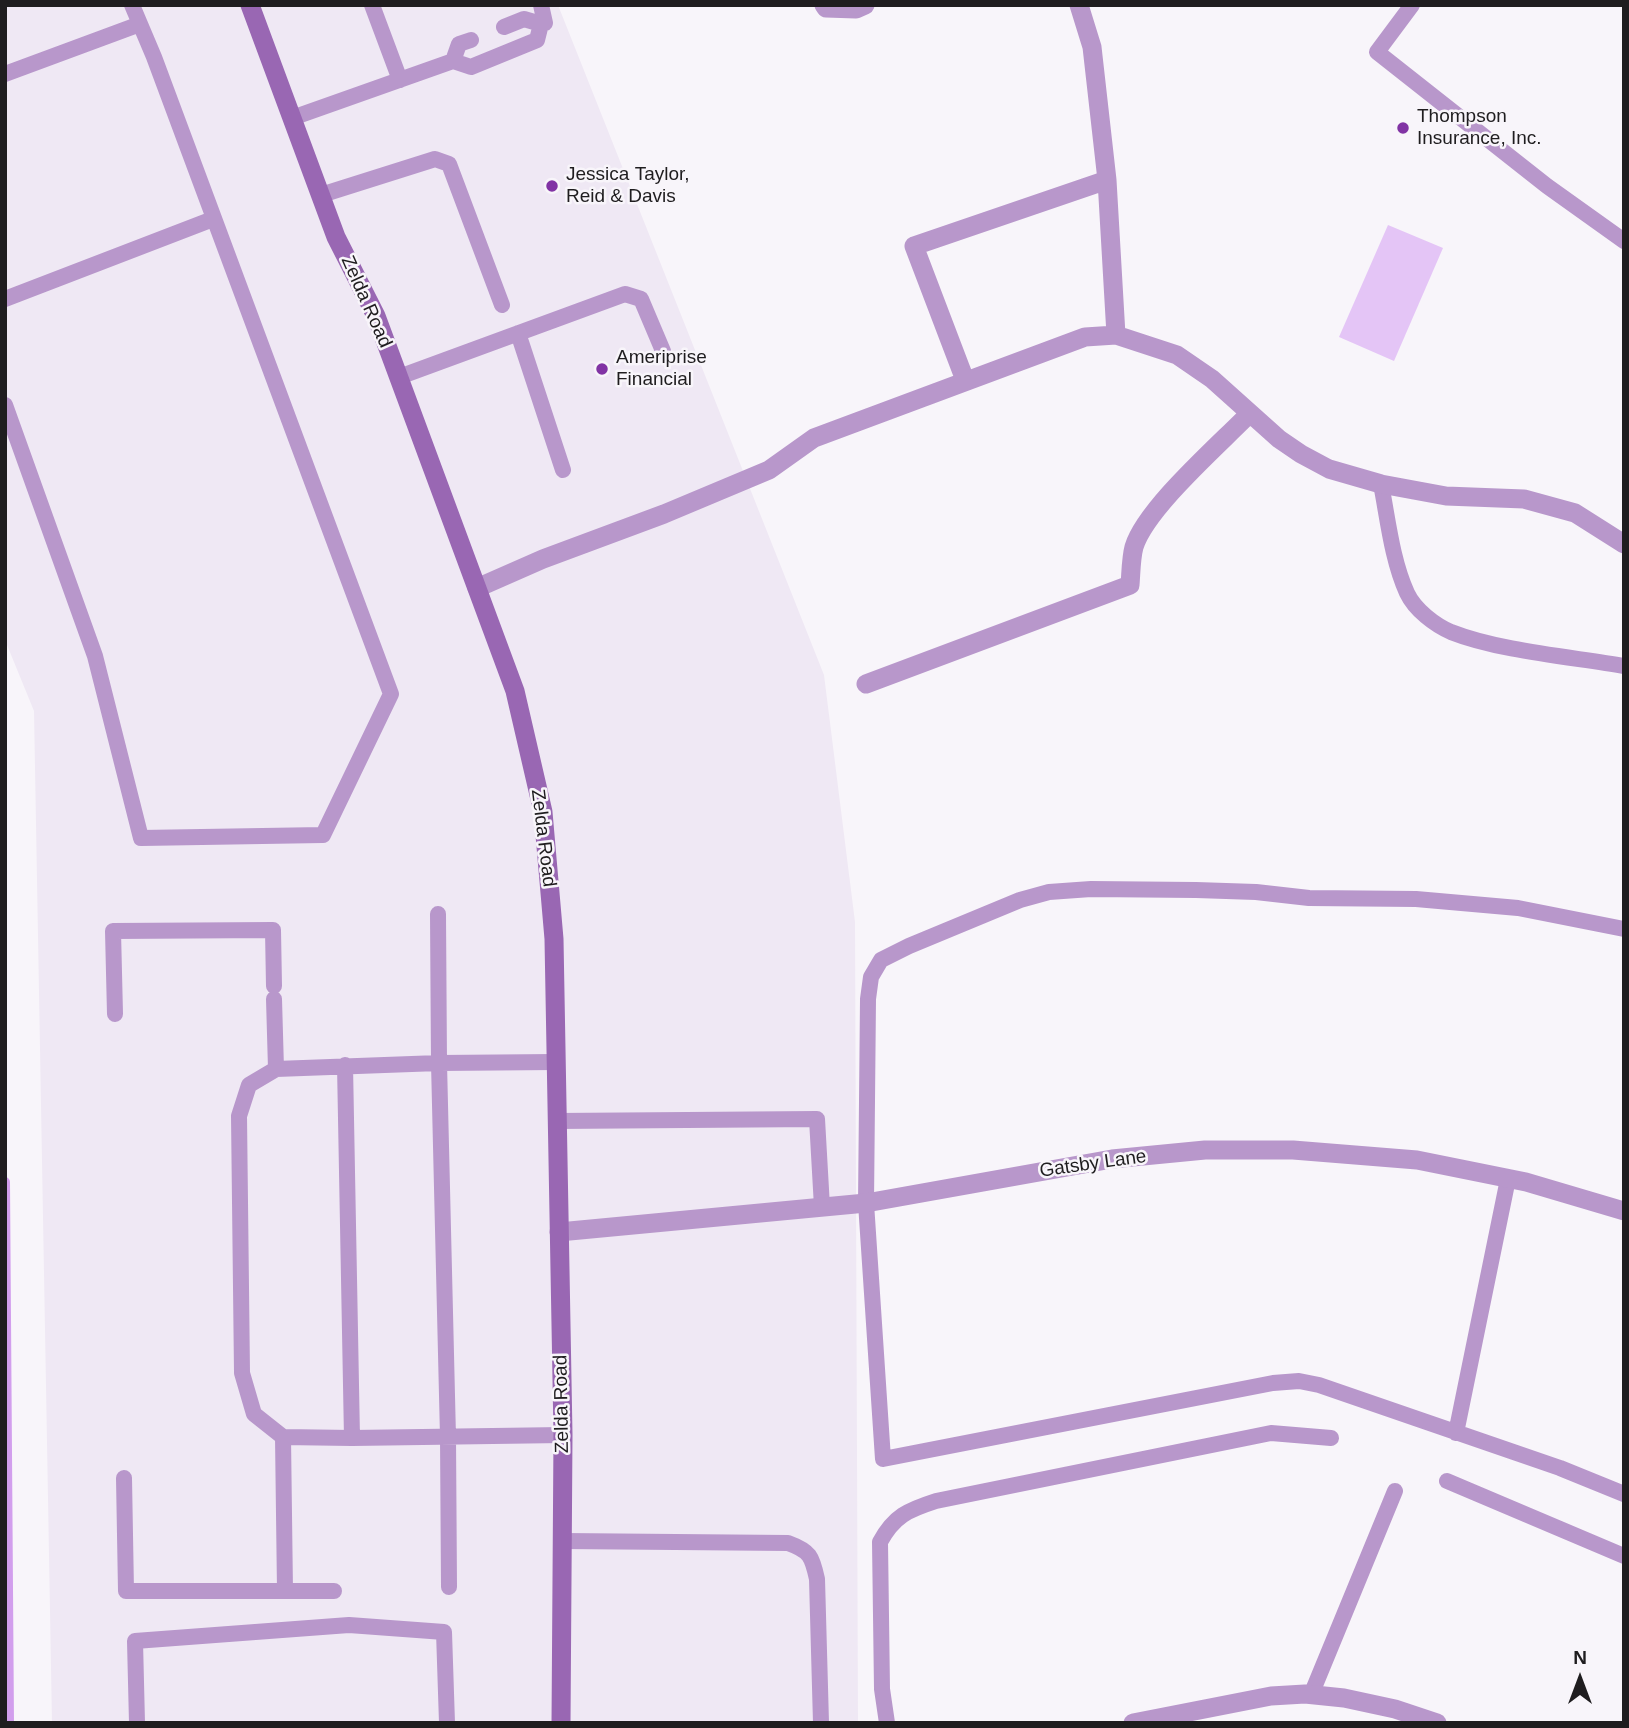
<!DOCTYPE html>
<html>
<head>
<meta charset="utf-8">
<style>
  body { margin:0 }
  #map { position:relative; width:1629px; height:1728px; overflow:hidden; background:#f8f5fa; font-family:Helvetica,sans-serif }
  canvas { display:block }
  .frame { position:absolute; inset:0; border:7px solid #1f1d1f; pointer-events:none }
  .north { position:absolute; left:1545px; top:1644px; width:70px; height:70px; -webkit-text-stroke:5px #f8f5fa; paint-order:stroke; rotate:0deg; font-size:19px; font-weight:700; line-height:28px; text-align:center; color:#1f1d1f }
  .north::after { content:''; display:block; margin:auto; width:24px; height:32px; background:#1f1d1f; clip-path:polygon(50% 0,100% 100%,50% 72%,0 100%) }
</style>
</head>
<body>
<div id="map">
<canvas width="1629" height="1728"></canvas>
<div class="frame"></div>
<div class="north">N</div>
</div>
<script>
const c = document.querySelector('canvas').getContext('2d');
c.lineJoin = 'round';
function paint(path, color) { c.fillStyle = color; c.fill(path, 'evenodd'); }
function strokePath(path, color, width, dash) { c.strokeStyle = color; c.lineWidth = width; c.lineCap = dash ? 'butt' : 'round'; c.setLineDash(dash || []); c.stroke(path); }
function write(font, color, halo, rows, align = 'center') {
  c.font = font + ' Helvetica,sans-serif'; c.lineWidth = 5; c.setLineDash([]); c.textBaseline = 'middle'; c.strokeStyle = halo; c.fillStyle = color; for (const [text, x, y, turn = 0] of rows) {
    c.save(); c.translate(x, y); c.rotate((+turn || 0) * Math.PI / 180); c.textAlign = isNaN(turn) ? turn : align; if (halo) c.strokeText(text, 0, 0); c.fillText(text, 0, 0); c.restore();
  }
}
paint(new Path2D(`
  M 5,5 L 558,5 L 824,675 L 855,922 L 858,1723 L 52,1723 L 34,711 L 5,640 Z`), '#efe8f4');
paint(new Path2D(`
  M 1388,225 L 1443,248 L 1394,361 L 1339,337 Z`), '#e4c5f6');
strokePath(new Path2D(`
  M 5,1182 L 9,1723`), '#d29eed', 10);
strokePath(new Path2D(`
  M 372,5 L 400,80
  M 1412,5 L 1377,52 L 1547,186 L 1624,241
  M 504,27 L 524,19 L 541,24
  M 453,61 L 459,44 L 471,40
  M 5,74 L 140,24
  M 292,118 L 453,61 L 471,67 L 537,40 L 541,24 L 545,23 L 541,5
  M 321,195 L 435,159 L 449,164 L 502,305
  M 5,299 L 213,219
  M 518,333 L 563,470
  M 399,377 L 625,294 L 641,299 L 663,351
  M 5,405 L 95,656 L 141,838 L 323,835 L 391,694 L 154,57 L 132,5
  M 1381,484 C 1388,520 1392,560 1407,593 C 1415,610 1435,625 1451,632 C 1499,651 1572,657 1624,666
  M 438,914 L 439,1063 L 555,1062
  M 1624,929 L 1518,908 L 1416,899 L 1309,898 L 1256,892 L 1196,890 L 1091,889 L 1049,892 L 1020,900 L 909,946 L 881,960 L 871,977 L 868,999 L 866,1203 L 883,1459 L 1273,1383 L 1299,1381 L 1319,1385 L 1560,1468 L 1624,1494
  M 274,999 L 276,1069
  M 115,1014 L 113,931 L 273,930 L 274,986
  M 345,1065 L 352,1438
  M 556,1121 L 817,1119 L 822,1207
  M 1456,1433 L 1508,1179
  M 124,1478 L 126,1591 L 285,1591 L 283,1437
  M 1447,1481 L 1624,1556
  M 563,1541 L 788,1543 C 810,1551 812,1556 817,1579 L 821,1723
  M 449,1587 L 448,1437 L 439,1063 L 276,1069 L 249,1085 L 239,1116 L 242,1373 L 254,1414 L 283,1437 L 352,1438 L 563,1435
  M 285,1591 L 334,1591
  M 1311,1695 L 1395,1491
  M 137,1723 L 135,1641 L 349,1625 L 444,1632 L 447,1723
  M 887,1723 L 882,1689 L 880,1542 C 894,1516 908,1510 936,1501 L 1271,1433 L 1331,1438`), '#b897cb', 16);
strokePath(new Path2D(`
  M 824,5 L 826,8 L 856,9 L 865,5
  M 1079,5 L 1092,47 L 1107,180 L 1116,335
  M 965,380 L 914,246 L 1107,180
  M 477,588 L 543,559 L 664,514 L 769,470 L 814,438 L 1085,337 L 1116,335 L 1177,355 L 1212,379 L 1279,439 L 1301,454 L 1329,469 L 1381,484 L 1446,496 L 1524,499 L 1575,513 L 1624,544
  M 866,684 L 1130,585 C 1131,573 1131,558 1134,547 C 1146,508 1220,444 1250,413
  M 559,1232 L 866,1203 L 1112,1159 L 1205,1150 L 1293,1150 L 1417,1160 L 1526,1182 L 1624,1211
  M 1133,1723 L 1271,1696 L 1305,1694 L 1344,1698 L 1395,1709 L 1437,1723`), '#b897cb', 19);
strokePath(new Path2D(`
  M 250,5 L 336,237 L 376,316 L 515,691 L 543,812 L 554,939 L 563,1435 L 561,1723`), '#9967b3', 19);
for (const [x, y, r, color] of [
  [1403,128,7,"#8133a4"],
  [552,186,7,"#8133a4"],
  [602,369,7,"#8133a4"]
]) { const dot = new Path2D(); dot.arc(x, y, r, 0, 2 * Math.PI); c.fillStyle = color; c.fill(dot); strokePath(dot, '#f8f5fa', 2.5); }
write('19px', '#1f1d1f', '#f8f5fa', [
  ["Thompson",1417,117],
  ["Insurance, Inc.",1417,139],
  ["Jessica Taylor,",566,175],
  ["Reid & Davis",566,197],
  ["Ameriprise",616,358],
  ["Financial",616,380]
], 'left');
write('19px', '#1f1d1f', '#f8f5fa', [
  ["Zelda Road",366,302,66],
  ["Zelda Road",543,838,83],
  ["Gatsby Lane",1093,1164,-8],
  ["Zelda Road",562,1404,-91]
]);
</script>
</body>
</html>
